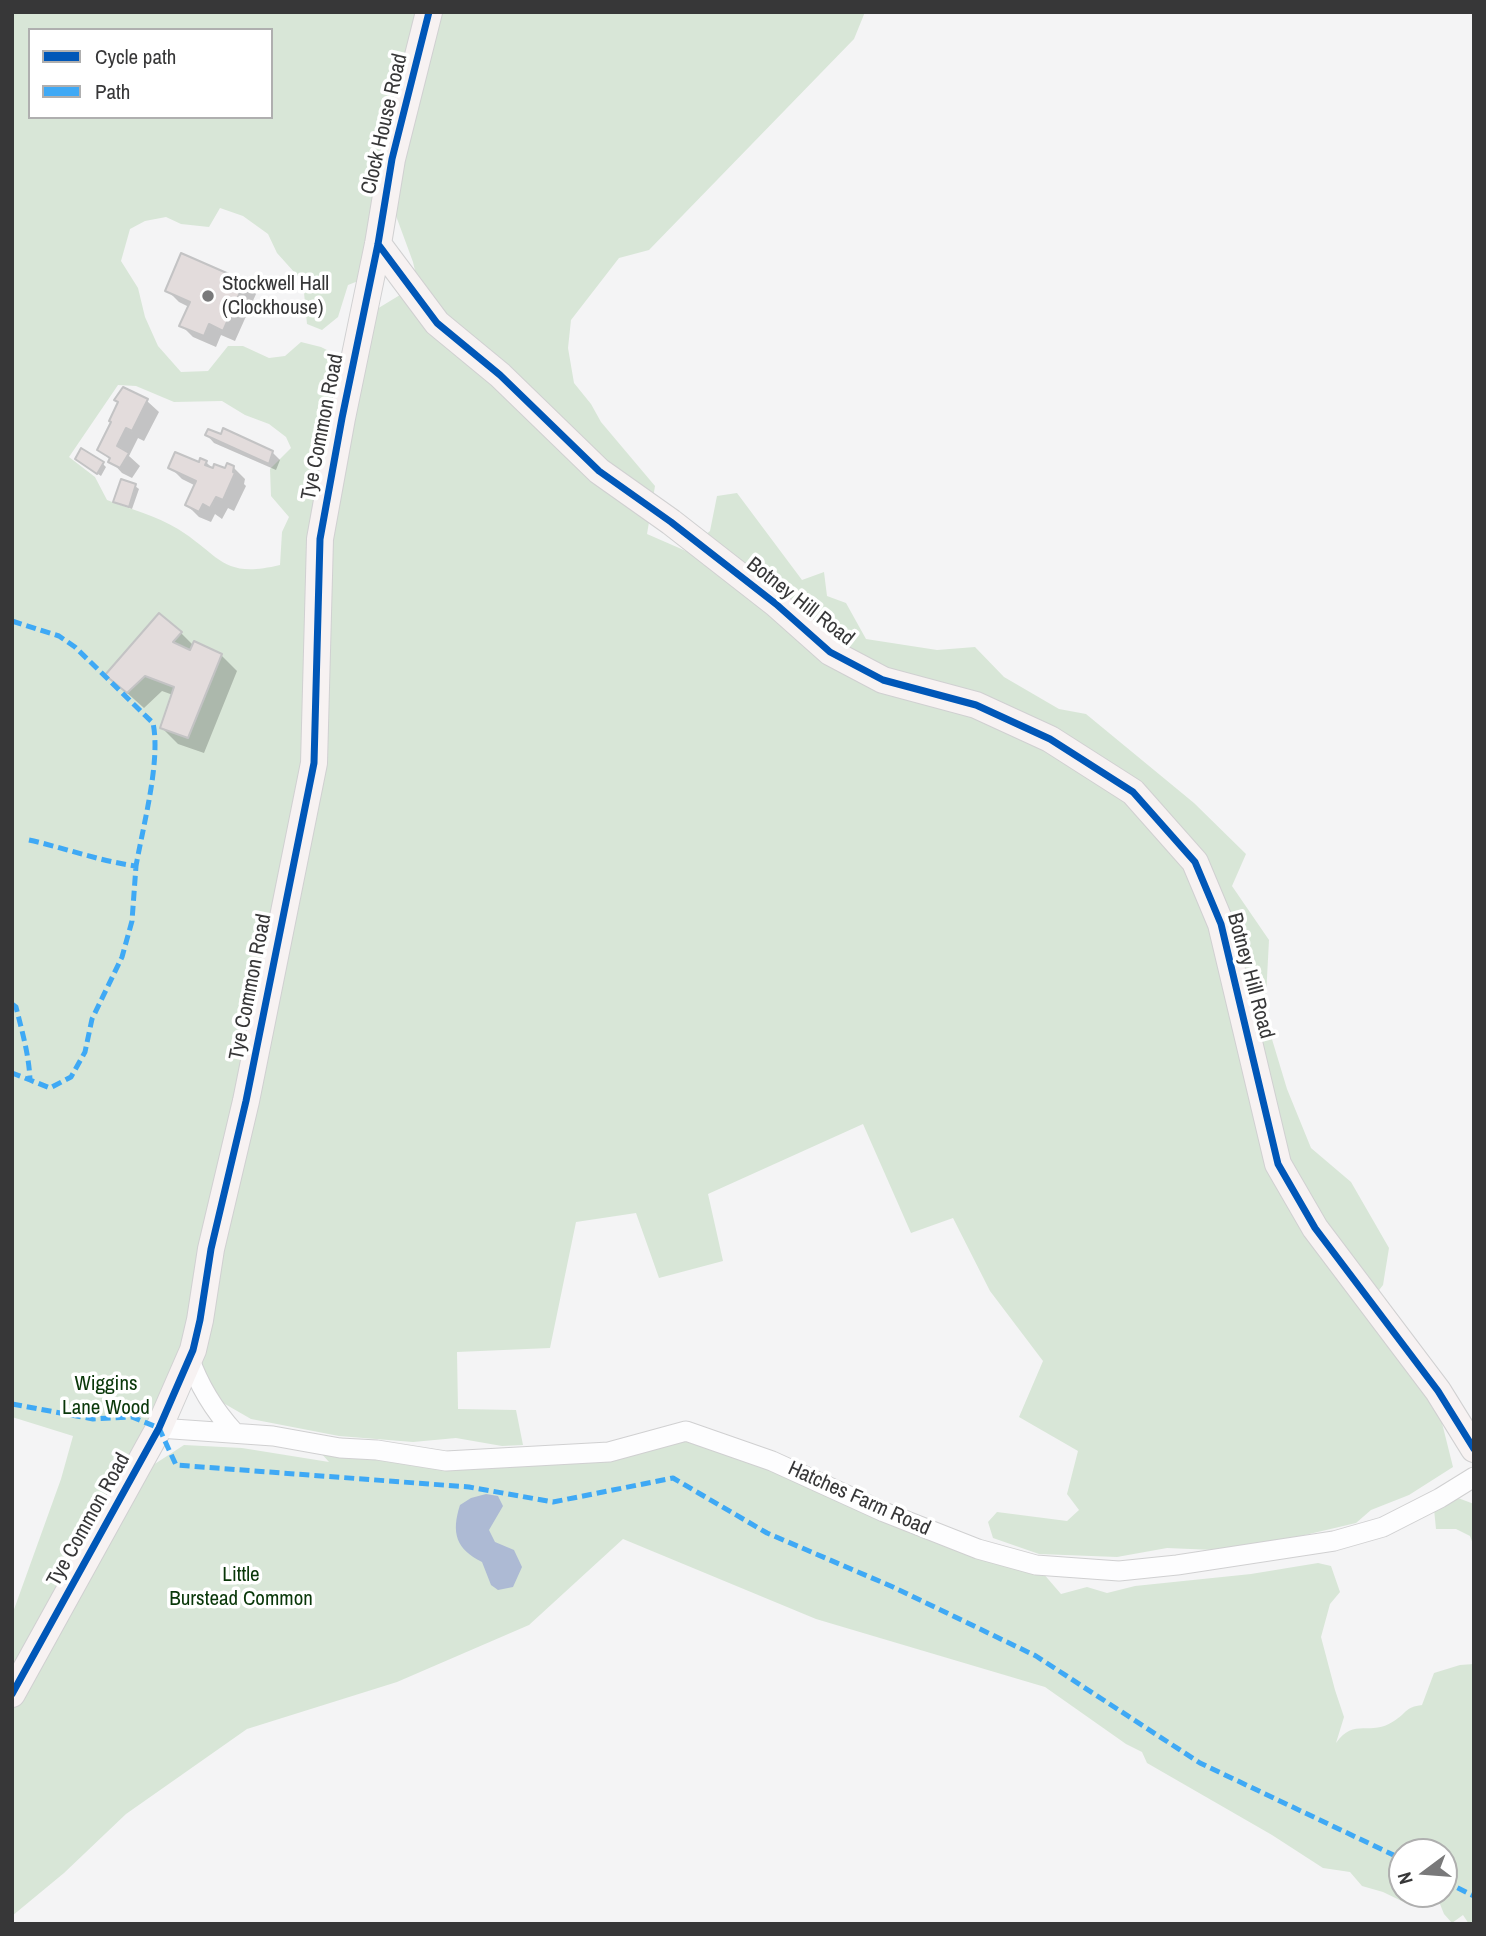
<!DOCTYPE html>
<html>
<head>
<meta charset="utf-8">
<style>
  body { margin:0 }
  #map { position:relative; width:1486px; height:1936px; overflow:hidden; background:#f4f4f5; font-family:"Archivo Narrow",sans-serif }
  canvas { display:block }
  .frame { position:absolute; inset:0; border:14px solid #373738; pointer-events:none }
  .legend { position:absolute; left:28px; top:28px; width:245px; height:91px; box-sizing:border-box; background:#fff; border:2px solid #afafaf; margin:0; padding:9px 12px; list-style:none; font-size:21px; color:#373738 }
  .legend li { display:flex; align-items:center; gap:14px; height:35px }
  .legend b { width:35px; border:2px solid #afafaf }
  .north { position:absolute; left:1388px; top:1838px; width:70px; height:70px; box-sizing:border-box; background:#fff; border:2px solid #afafaf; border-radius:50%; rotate:254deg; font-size:19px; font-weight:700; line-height:28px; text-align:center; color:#373738 }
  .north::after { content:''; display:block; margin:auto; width:24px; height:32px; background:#79797a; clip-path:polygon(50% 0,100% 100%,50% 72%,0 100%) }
</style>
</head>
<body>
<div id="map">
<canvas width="1486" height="1936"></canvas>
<div class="frame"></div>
<ul class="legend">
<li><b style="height:9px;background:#0057b8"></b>Cycle path</li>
<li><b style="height:9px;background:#3fa9f5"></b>Path</li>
</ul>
<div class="north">N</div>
</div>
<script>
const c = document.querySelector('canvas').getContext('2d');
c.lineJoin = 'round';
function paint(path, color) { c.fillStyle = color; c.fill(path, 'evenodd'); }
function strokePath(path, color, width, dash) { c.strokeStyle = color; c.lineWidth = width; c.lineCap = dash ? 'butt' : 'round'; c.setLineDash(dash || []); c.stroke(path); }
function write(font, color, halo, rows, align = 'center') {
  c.font = font + ' "Archivo Narrow",sans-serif'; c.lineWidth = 7; c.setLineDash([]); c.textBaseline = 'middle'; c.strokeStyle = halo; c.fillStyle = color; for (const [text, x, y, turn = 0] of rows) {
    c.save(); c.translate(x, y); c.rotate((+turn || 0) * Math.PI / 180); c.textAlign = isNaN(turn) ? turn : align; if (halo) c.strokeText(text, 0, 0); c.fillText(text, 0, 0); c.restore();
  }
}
paint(new Path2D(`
  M 12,12 L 429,12 L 392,159 L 371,276 L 348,285 L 338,317 L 322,330 L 307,324 L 303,282 L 277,253 L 268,234 L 243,216 L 220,208 L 209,227 L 181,224 L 166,217 L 145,221 L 130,229 L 121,261 L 138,288 L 145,317 L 158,346 L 181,372 L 208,371 L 228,346 L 243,346 L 269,358 L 285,356 L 301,342 L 321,347 L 335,354 L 349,381 L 320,539 L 314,763 L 246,1101 L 215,1234 L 252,1113 L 267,1027 L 288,948 L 301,872 L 321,787 L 329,532 L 341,478 L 340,448 L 360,352 L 372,312 L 418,284 L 413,262 L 392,205 L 409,123 L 426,66 L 436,12 L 865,12 L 854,39 L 649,250 L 619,258 L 571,320 L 568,348 L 574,383 L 591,404 L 601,422 L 655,486 L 647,534 L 686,551 L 710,531 L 717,496 L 737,493 L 802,580 L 824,572 L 827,596 L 846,603 L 866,639 L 937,650 L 975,647 L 1004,677 L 1059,709 L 1086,714 L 1194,803 L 1246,854 L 1232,886 L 1269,940 L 1265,1016 L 1287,1089 L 1311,1148 L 1351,1182 L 1389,1248 L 1383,1285 L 1373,1298 L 1398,1337 L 1442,1423 L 1453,1467 L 1409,1495 L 1371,1510 L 1356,1523 L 1237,1551 L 1167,1548 L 1117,1557 L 1039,1554 L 993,1538 L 988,1522 L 997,1512 L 1067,1521 L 1079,1510 L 1067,1494 L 1078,1451 L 1019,1417 L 1043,1361 L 990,1291 L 953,1218 L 911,1233 L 863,1124 L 708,1194 L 723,1261 L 659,1278 L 636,1213 L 576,1222 L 550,1348 L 457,1352 L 458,1409 L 516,1410 L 523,1445 L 502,1446 L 456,1438 L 413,1442 L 339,1436 L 251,1419 L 218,1400 L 193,1350 L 180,1380 L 171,1377 L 160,1406 L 133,1455 L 92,1550 L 12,1694 L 12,1615 L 61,1479 L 73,1436 L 12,1417 ZM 30,30 L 271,30 L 271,117 L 30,117 ZM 118,385 L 136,386 L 174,402 L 222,401 L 245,415 L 269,424 L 286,437 L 291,448 L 270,469 L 271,496 L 289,517 L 282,532 L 280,565 C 222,579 221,556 178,529 C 157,516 130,509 107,500 L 95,477 L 69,457 Z
  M 686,1431 L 1036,1565 L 1061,1594 L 1087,1587 L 1107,1593 L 1135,1586 L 1251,1574 L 1318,1563 L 1331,1566 L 1340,1592 L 1330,1604 L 1321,1637 L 1335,1690 L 1344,1717 L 1336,1743 C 1354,1717 1371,1737 1394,1721 C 1407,1713 1405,1707 1422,1705 L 1434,1673 L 1460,1665 L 1474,1664 L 1474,1924 L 1469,1924 L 1463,1915 L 1452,1923 L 1444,1914 L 1436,1894 L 1444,1894 L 1444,1852 L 1402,1852 L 1402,1894 L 1430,1894 L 1410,1905 L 1383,1892 L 1362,1886 L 1350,1872 L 1323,1868 L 1272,1835 L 1147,1763 L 1142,1752 L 1126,1744 L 1045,1687 L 816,1619 L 623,1539 L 529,1625 L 397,1682 L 247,1729 L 126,1814 L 64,1873 L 12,1916 L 12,1711 L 150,1467 L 184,1445 L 242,1448 L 329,1462 L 310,1441 L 446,1461 L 609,1452 Z
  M 1458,1498 L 1474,1504 L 1474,1547 L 1470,1536 L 1456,1529 L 1436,1529 L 1434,1509 Z`), '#d8e6d7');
paint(new Path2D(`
  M 486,1494 L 498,1496 L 503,1506 L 489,1530 L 495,1542 L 514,1550 L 522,1567 L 513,1587 L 498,1590 L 491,1585 L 482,1562 C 456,1549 451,1533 460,1505 L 471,1498 Z`), '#adbad4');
paint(new Path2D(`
  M 244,283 L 256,294 L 235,341 L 221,335 L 216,347 L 193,337 L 181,325 L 189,307 L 179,302 L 167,290 Z
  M 116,400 L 147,401 L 159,412 L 144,441 L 138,438 L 129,456 L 140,466 L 132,478 L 122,473 L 100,449 L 119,403 Z
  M 207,435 L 222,436 L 272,452 L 280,460 L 276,470 L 214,443 Z
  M 80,462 L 103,464 L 106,467 L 101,476 Z
  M 206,462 L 214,470 L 226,471 L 233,467 L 245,479 L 244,484 L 246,486 L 234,511 L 228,508 L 222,519 L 215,514 L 211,522 L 199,517 L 187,505 L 196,486 L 182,479 L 170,467 Z
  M 135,486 L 139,489 L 132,509 L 115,502 Z
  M 181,633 L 194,646 L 221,655 L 237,671 L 204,753 L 178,744 L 162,728 L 173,695 L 162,691 L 144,708 L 107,675 Z`), '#0003');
const building = new Path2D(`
  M 181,253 L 245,281 L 223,331 L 209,324 L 204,336 L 179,326 L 190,302 L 165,291 Z
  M 123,387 L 148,399 L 132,431 L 126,428 L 117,446 L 129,453 L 120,468 L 108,462 L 110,458 L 97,450 L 111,422 L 109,421 L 118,402 L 114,400 Z
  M 223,428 L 273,451 L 269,464 L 205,435 L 208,429 L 221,434 Z
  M 81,448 L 104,462 L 97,474 L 75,459 Z
  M 175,452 L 199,462 L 200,458 L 207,461 L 205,465 L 213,468 L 214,464 L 225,468 L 227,463 L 234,466 L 233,472 L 235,473 L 223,500 L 216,497 L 210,508 L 203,504 L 199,512 L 185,505 L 196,481 L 168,468 Z
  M 121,479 L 136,484 L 129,507 L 113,502 Z
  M 159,613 L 182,632 L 173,642 L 190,650 L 194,641 L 222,654 L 188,738 L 160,728 L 174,687 L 145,676 L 127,693 L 105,675 Z`);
paint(building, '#e3dcdc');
strokePath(building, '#c3c3c4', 2);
const street = new Path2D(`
  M 189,1357 C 199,1386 213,1409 234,1432
  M 159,1428 L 273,1436 L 340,1448 L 377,1450 L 446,1461 L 609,1452 L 686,1431 L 772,1461 L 884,1512 L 978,1549 L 1036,1565 L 1119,1571 L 1177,1565 L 1334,1541 L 1383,1527 L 1440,1498 L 1474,1477`);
const secondary = new Path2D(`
  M 378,244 L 437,323 L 500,375 L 599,471 L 671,522 L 776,604 L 830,652 L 883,680 L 976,705 L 1050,739 L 1133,792 L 1195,862 L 1221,924 L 1278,1164 L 1315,1228 L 1438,1391 L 1474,1449
  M 12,1694 L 159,1428 L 193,1350 L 200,1320 L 211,1249 L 246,1101 L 314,763 L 320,539 L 342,418 L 378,244 L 392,159 L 429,12`);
strokePath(street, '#d0d0d1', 21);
strokePath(secondary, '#d0d0d1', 28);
strokePath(street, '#fdfdfe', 19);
strokePath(secondary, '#f7f2f2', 26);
strokePath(new Path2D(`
  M 12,621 L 59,636 L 75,647 L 153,723 C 161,761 143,826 136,866
  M 29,840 C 65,848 99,861 136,866 L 132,921 L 122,957 L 92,1019 L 85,1052 L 71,1077 L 50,1088 L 30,1080
  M 12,1004 L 16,1007 C 22,1031 29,1055 30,1080 L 12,1073
  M 12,1404 L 93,1419 L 132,1417 L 159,1428 L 176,1465 L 469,1487 L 553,1502 L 673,1478 L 767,1533 L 893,1587 L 1036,1656 L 1200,1763 L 1402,1859
  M 1444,1881 L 1474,1896`), '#3fa9f5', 5, [10, 5]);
strokePath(new Path2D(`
  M 378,244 L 437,323 L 500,375 L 599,471 L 671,522 L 776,604 L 830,652 L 883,680 L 976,705 L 1050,739 L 1133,792 L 1195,862 L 1221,924 L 1278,1164 L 1315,1228 L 1438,1391 L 1474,1449
  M 12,1694 L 159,1428 L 193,1350 L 200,1320 L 211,1249 L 246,1101 L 314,763 L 320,539 L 342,418 L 378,244 L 392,159 L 429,12`), '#0057b8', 7);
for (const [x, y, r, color] of [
  [208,296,7,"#79797a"]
]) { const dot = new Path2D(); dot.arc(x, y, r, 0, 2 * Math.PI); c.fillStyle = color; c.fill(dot); strokePath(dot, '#fff', 2.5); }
write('21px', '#373738', '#fff', [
  ["Clock House Road",385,124,-77],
  ["Tye Common Road",323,427,-79],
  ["Botney Hill Road",800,602,38],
  ["Botney Hill Road",1250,976,75],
  ["Tye Common Road",251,987,-79],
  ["Hatches Farm Road",859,1499,24],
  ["Tye Common Road",89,1520,-61]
]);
write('21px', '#373738', '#fff', [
  ["Stockwell Hall",222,284],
  ["(Clockhouse)",222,308]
], 'left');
write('21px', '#093709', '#fff', [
  ["Wiggins",106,1384],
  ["Lane Wood",106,1408],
  ["Little",241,1575],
  ["Burstead Common",241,1599]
]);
</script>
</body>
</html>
